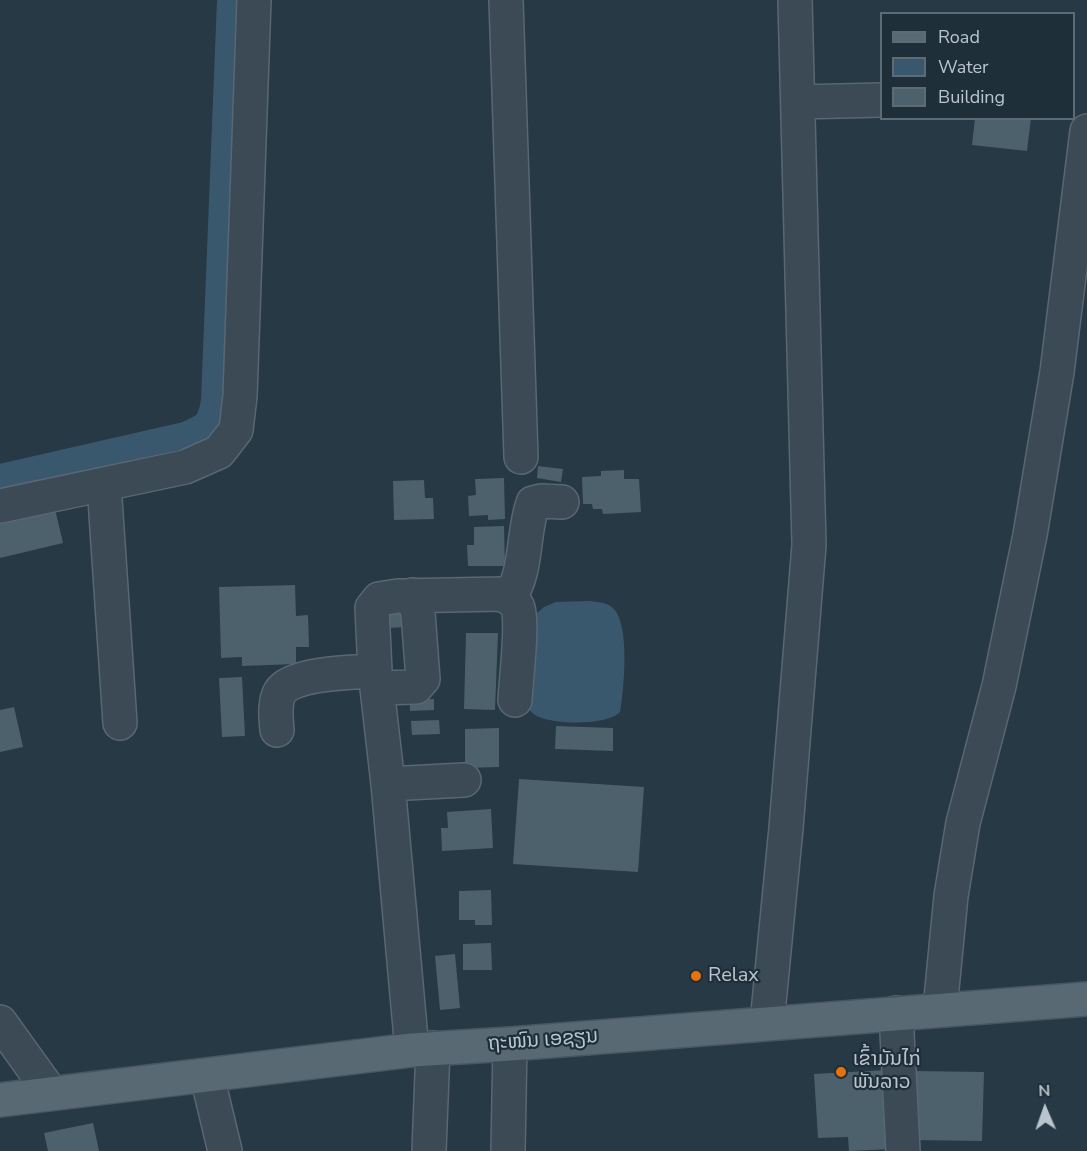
<!DOCTYPE html>
<html>
<head>
<meta charset="utf-8">
<style>
  body { margin:0 }
  #map { position:relative; width:1087px; height:1151px; overflow:hidden; background:#263945; font-family:"Nunito Sans",sans-serif }
  canvas { display:block }
  .legend { position:absolute; left:880px; top:12px; width:195px; height:108px; box-sizing:border-box; background:#1f2f3a; border:2px solid #5d6b75; margin:0; padding:8px 10px; list-style:none; font-size:18px; color:#b9c4ce }
  .legend li { display:flex; align-items:center; gap:12px; height:30px }
  .legend b { width:30px; border:2px solid #5d6b75 }
  .north { position:absolute; left:1015px; top:1079px; width:60px; height:60px; -webkit-text-stroke:4px #1f2f3a; paint-order:stroke; rotate:358deg; font-size:16px; font-weight:700; line-height:24px; text-align:center; color:#b9c4ce }
  .north::after { content:''; display:block; margin:auto; width:21px; height:27px; background:#b9c4ce; clip-path:polygon(50% 0,100% 100%,50% 72%,0 100%) }
</style>
</head>
<body>
<div id="map">
<canvas width="1087" height="1151"></canvas>
<ul class="legend">
<li><b style="height:8px;background:#596974"></b>Road</li>
<li><b style="height:16px;background:#3a586d"></b>Water</li>
<li><b style="height:16px;background:#4d616d"></b>Building</li>
</ul>
<div class="north">N</div>
</div>
<script>
const c = document.querySelector('canvas').getContext('2d');
c.lineJoin = 'round';
function paint(path, color) { c.fillStyle = color; c.fill(path, 'evenodd'); }
function strokePath(path, color, width, dash) { c.strokeStyle = color; c.lineWidth = width; c.lineCap = dash ? 'butt' : 'round'; c.setLineDash(dash || []); c.stroke(path); }
function write(font, color, halo, rows, align = 'center') {
  c.font = font + ' "Nunito Sans","Noto Sans Lao",sans-serif'; c.lineWidth = 4.5; c.setLineDash([]); c.textBaseline = 'middle'; c.strokeStyle = halo; c.fillStyle = color; for (const [text, x, y, turn = 0] of rows) {
    c.save(); c.translate(x, y); c.rotate((+turn || 0) * Math.PI / 180); c.textAlign = isNaN(turn) ? turn : align; if (halo) c.strokeText(text, 0, 0); c.fillText(text, 0, 0); c.restore();
  }
}
paint(new Path2D(`
  M 588,601 C 597,602 608,602 614,609 C 630,626 624,690 620,712 C 607,726 551,725 535,715 C 530,712 529,708 527,703 L 532,628 L 536,614 L 544,607 L 556,602 Z`), '#3a586d');
strokePath(new Path2D(`
  M 0,477 L 185,435 C 206,426 210,425 214,401 L 230,0`), '#3a586d', 26);
paint(new Path2D(`
  M 975,118 L 1031,118 L 1027,151 L 972,145 Z
  M 538,466 L 563,469 L 561,482 L 537,478 Z
  M 624,470 L 624,479 L 639,479 L 641,512 L 603,514 L 602,509 L 593,509 L 592,504 L 583,504 L 582,477 L 601,476 L 601,471 Z
  M 504,478 L 505,519 L 488,520 L 488,515 L 469,516 L 468,496 L 476,495 L 475,479 Z
  M 424,480 L 425,498 L 433,498 L 434,519 L 394,520 L 393,481 Z
  M 54,505 L 63,543 L 0,558 L 0,518 Z
  M 504,526 L 505,566 L 468,566 L 467,545 L 474,545 L 474,527 Z
  M 295,585 L 296,616 L 308,615 L 309,647 L 296,647 L 296,664 L 242,666 L 242,657 L 221,658 L 219,587 Z
  M 405,612 L 406,627 L 389,628 L 388,613 Z
  M 466,633 L 498,633 L 495,710 L 464,709 Z
  M 242,677 L 245,736 L 222,737 L 219,678 Z
  M 434,699 L 434,710 L 410,711 L 410,700 Z
  M 14,707 L 23,747 L 0,752 L 0,710 Z
  M 439,720 L 440,734 L 412,735 L 411,721 Z
  M 556,726 L 613,728 L 613,751 L 555,749 Z
  M 499,728 L 499,767 L 465,768 L 465,729 Z
  M 519,779 L 644,787 L 638,872 L 513,864 Z
  M 491,809 L 493,848 L 442,851 L 441,828 L 448,828 L 447,812 Z
  M 491,890 L 492,925 L 475,925 L 475,920 L 459,920 L 459,891 Z
  M 491,943 L 492,970 L 463,970 L 463,944 Z
  M 455,954 L 460,1008 L 440,1010 L 435,956 Z
  M 887,1070 L 892,1149 L 849,1151 L 848,1137 L 818,1138 L 814,1074 Z
  M 913,1071 L 984,1072 L 982,1141 L 911,1140 Z
  M 93,1123 L 99,1151 L 48,1151 L 44,1133 Z`), '#4d616d');
const minor = new Path2D(`
  M 506,0 L 521,457
  M 798,102 L 882,100
  M 104,484 L 120,723
  M 0,506 L 185,467 L 219,452 L 236,430 L 240,396 L 254,0
  M 509,598 C 528,571 522,534 533,503 L 541,501 L 562,502
  M 377,688 L 416,687 L 423,679 L 418,613 L 412,595
  M 277,730 C 276,718 274,703 280,692 C 291,673 354,672 375,671
  M 388,784 L 464,780
  M 940,1009 L 951,896 L 963,823 L 999,686 L 1030,535 L 1057,372 L 1087,131
  M 896,1013 L 903,1151
  M 0,1022 L 51,1093
  M 767,1023 L 786,828 L 809,545 L 795,0
  M 412,1050 L 388,784 L 375,671 L 372,608 L 379,599 L 398,596 L 500,594 C 507,597 515,600 518,608 C 523,626 516,679 515,700
  M 207,1076 L 225,1151
  M 429,1151 L 433,1048
  M 508,1151 L 510,1044`);
const major = new Path2D(`
  M 0,1100 L 412,1050 L 510,1044 L 1087,999`);
strokePath(minor, '#5a6772', 36);
strokePath(major, '#485661', 36);
strokePath(minor, '#3b4a55', 33);
strokePath(major, '#596974', 33);
for (const [x, y, r, color] of [
  [696,976,6,"#e8710a"],
  [841,1072,6,"#e8710a"]
]) { const dot = new Path2D(); dot.arc(x, y, r, 0, 2 * Math.PI); c.fillStyle = color; c.fill(dot); strokePath(dot, '#1f2f3a', 2); }
write('20px', '#b9c4ce', '#1f2f3a', [
  ["Relax",708,976],
  ["ເຂົ້າມັນໄກ່",853,1060],
  ["ພັນລາວ",853,1083]
], 'left');
write('20px', '#b9c4ce', '#1f2f3a', [
  ["ຖະໜົນ ເອຊຽນ",543,1041,-4]
]);
</script>
</body>
</html>
